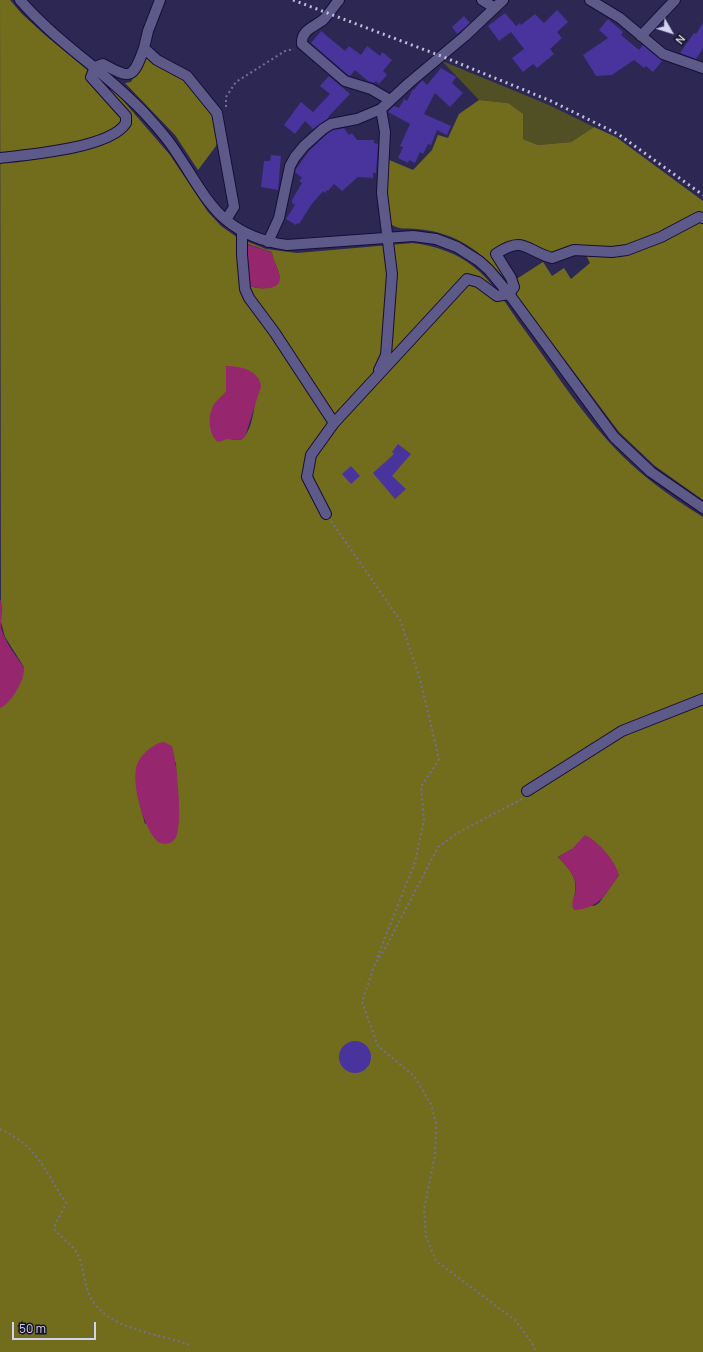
<!DOCTYPE html>
<html>
<head>
<meta charset="utf-8">
<style>
  body { margin:0 }
  #map { position:relative; width:703px; height:1352px; overflow:hidden; background:#2d2853; font-family:Manrope,sans-serif }
  canvas { display:block }
  .north { position:absolute; left:651px; top:12px; width:40px; height:40px; -webkit-text-stroke:3px #161428; paint-order:stroke; rotate:129deg; font-size:11px; font-weight:700; line-height:16px; text-align:center; color:#d4d3ef }
  .north::after { content:''; display:block; margin:auto; width:14px; height:18px; background:#d4d3ef; clip-path:polygon(50% 0,100% 100%,50% 72%,0 100%) }
  .scale { position:absolute; left:12px; top:1322px; width:84px; height:18px; box-sizing:border-box; border:2px solid #d4d3ef; border-top:0; padding-left:5px; font-size:12px; line-height:14px; white-space:nowrap; color:#d4d3ef; -webkit-text-stroke:3px #161428; paint-order:stroke }
</style>
</head>
<body>
<div id="map">
<canvas width="703" height="1352"></canvas>
<div class="north">N</div>
<div class="scale">50 m</div>
</div>
<script>
const c = document.querySelector('canvas').getContext('2d');
c.lineJoin = 'round';
function paint(path, color) { c.fillStyle = color; c.fill(path, 'evenodd'); }
function strokePath(path, color, width, dash) { c.strokeStyle = color; c.lineWidth = width; c.lineCap = dash ? 'butt' : 'round'; c.setLineDash(dash || []); c.stroke(path); }
paint(new Path2D(`
  M 442,61 L 549,105 L 594,127 L 571,142 L 538,145 L 523,139 L 508,103 L 479,100 Z`), '#514f24');
paint(new Path2D(`
  M 0,0 L 10,0 L 22,14 L 45,35 L 120,97 L 170,155 L 208,212 L 221,226 L 238,238 L 266,249 L 297,253 L 413,243 C 436,246 457,253 474,267 C 492,281 505,302 518,321 C 548,361 575,405 609,442 C 636,472 669,496 703,517 L 703,1352 L 0,1352 L 0,708 L 24,667 L 5,637 L 1,622 ZM 248,244 L 272,252 C 272,264 290,281 270,287 C 262,289 256,289 249,285 ZM 226,366 L 255,403 C 253,415 251,432 241,440 L 228,439 L 210,417 L 214,405 L 226,392 ZM 176,762 L 177,798 L 145,824 L 137,793 ZM 572,849 L 619,875 L 599,903 L 594,906 L 573,901 C 580,880 572,872 558,857 Z
  M 145,55 L 178,74 L 190,84 L 215,114 L 218,139 L 216,146 L 198,170 L 175,135 L 125,83 L 131,82 Z
  M 479,100 L 508,103 L 523,114 L 523,139 L 538,145 L 571,142 L 594,127 L 616,137 L 703,201 L 703,216 L 636,245 L 552,255 L 527,244 L 493,253 L 509,284 C 487,256 461,235 425,230 C 409,227 401,232 387,222 L 387,159 L 413,170 L 432,150 L 438,135 L 448,138 L 459,114 Z
  M 703,221 L 703,500 L 655,466 L 619,432 L 517,296 L 515,280 L 543,262 L 552,276 L 564,268 L 571,279 L 590,263 L 585,253 L 612,254 L 695,222 Z`), '#716d1d');
paint(new Path2D(`
  M 246,244 L 272,252 C 272,263 291,284 270,288 C 262,289 255,288 248,285 Z
  M 226,366 C 240,366 259,370 261,386 L 245,437 L 241,440 L 228,439 L 218,442 C 208,434 208,417 213,406 C 216,401 222,396 226,392 Z
  M 0,599 C 5,608 0,618 1,628 C 5,642 15,655 24,667 C 26,678 11,704 0,708 Z
  M 164,742 L 172,746 C 177,762 183,823 176,837 C 175,840 172,842 170,843 C 166,844 162,844 158,842 C 144,830 129,779 138,762 C 143,753 154,743 164,742 Z
  M 585,835 C 598,841 615,860 619,875 C 605,894 601,908 574,910 C 569,902 577,894 576,886 C 575,874 566,866 558,857 L 572,849 Z`), '#96266d');
paint(new Path2D(`
  M 557,10 L 568,22 L 557,32 L 562,38 L 550,49 L 554,54 L 537,68 L 533,64 L 523,72 L 512,58 L 524,49 L 511,32 L 499,41 L 488,26 L 505,13 L 516,26 L 520,23 L 521,25 L 535,14 L 544,23 Z
  M 464,16 L 470,23 L 457,34 L 452,27 Z
  M 608,19 L 623,32 L 621,35 L 639,50 L 643,45 L 662,61 L 653,72 L 646,66 L 644,68 L 634,60 L 612,75 L 596,76 L 583,55 L 608,38 L 599,30 Z
  M 703,23 L 703,48 L 696,59 L 680,53 L 694,33 L 696,34 Z
  M 321,31 L 345,51 L 349,46 L 361,55 L 367,46 L 380,56 L 382,52 L 392,60 L 383,71 L 387,75 L 379,84 L 376,81 L 374,83 L 368,81 L 355,70 L 350,76 L 348,75 L 311,43 Z
  M 441,68 L 456,77 L 452,83 L 463,93 L 450,107 L 435,93 L 424,114 L 451,126 L 447,135 L 437,130 L 431,145 L 428,144 L 423,154 L 420,152 L 415,163 L 409,160 L 408,163 L 398,158 L 403,147 L 400,146 L 410,124 L 388,112 L 394,106 L 399,108 L 404,99 L 407,101 L 413,89 L 414,90 L 422,80 L 427,85 Z
  M 329,76 L 350,94 L 328,117 L 329,118 L 313,129 L 305,121 L 295,134 L 284,125 L 301,102 L 313,112 L 330,94 L 320,86 Z
  M 344,128 L 349,135 L 352,133 L 357,140 L 374,140 L 374,143 L 378,144 L 376,173 L 373,173 L 373,178 L 358,177 L 342,191 L 334,184 L 328,191 L 327,190 L 325,193 L 323,191 L 311,205 L 299,224 L 297,223 L 296,225 L 286,219 L 295,205 L 292,203 L 292,200 L 302,183 L 299,181 L 302,178 L 295,172 L 296,169 L 309,151 L 327,134 L 333,130 Z
  M 271,155 L 281,156 L 278,190 L 261,187 L 264,161 L 270,161 Z
  M 398,444 L 411,454 L 392,476 L 406,489 L 395,499 L 373,473 L 394,454 L 392,452 Z
  M 351,466 L 360,476 L 351,484 L 342,474 Z
  M339 1057a16 16 0 1 1 32 0a16 16 0 1 1-32 0Z`), '#49339d');
const minor = new Path2D(`
  M 20,0 C 58,44 109,74 148,117 C 158,128 168,139 176,152 C 192,175 205,202 226,220 C 244,235 265,242 287,245 L 413,236 L 436,239 L 457,247 L 479,261 L 489,270 L 509,294 L 614,437 L 651,472 L 703,508
  M 160,0 L 148,31 L 144,48 L 157,60 L 187,76 L 217,113 L 234,207 L 226,220
  M 339,0 C 334,6 329,14 323,20 C 314,27 301,30 302,44 L 345,81 L 371,89 L 390,100
  M 482,0 L 495,8
  M 590,0 L 620,18 L 663,54 L 703,68
  M 641,36 L 675,0
  M 0,158 C 28,155 111,148 126,123 L 126,116 L 91,77 L 95,67 L 103,64 C 130,79 133,80 144,48
  M 242,231 L 242,255 L 245,289 L 249,298 L 275,333 L 334,423
  M 268,242 L 279,218 L 290,166 L 295,157 L 304,146 L 323,129 L 331,124 L 357,119 L 381,109 L 409,83 L 465,36 L 503,0
  M 379,370 L 386,355 L 392,274 L 382,193 L 385,132 L 381,109
  M 326,514 L 307,477 L 311,455 L 334,423 L 467,279 L 478,282 L 497,296 L 509,294 L 514,287 L 511,278 L 496,254 C 524,235 526,251 552,258 L 574,250 L 612,252 L 627,250 L 661,237 L 695,219 L 699,217 L 703,218
  M 527,791 L 622,731 L 703,699`);
strokePath(minor, '#160e37', 12);
strokePath(new Path2D(`
  M 226,107 L 226,97 L 236,82 L 285,51 L 294,49
  M 331,521 L 400,620 L 420,679 L 439,759 L 421,787 L 424,820 L 415,862 L 377,958
  M 522,799 L 459,832 L 438,847 L 386,947 L 375,964 L 362,1002 L 378,1046 L 414,1076 L 431,1104 L 436,1124 L 435,1155 L 424,1209 L 426,1237 L 436,1261 L 515,1320 L 532,1343 L 536,1352
  M 0,1129 C 40,1148 43,1169 66,1203 C 63,1212 56,1220 54,1229 C 61,1238 71,1243 77,1253 C 85,1267 83,1286 92,1300 C 112,1331 158,1333 190,1345`), '#747095', 2, [2, 3]);
strokePath(minor, '#5d5a8a', 10);
strokePath(new Path2D(`
  M 293,0 L 441,56 L 551,101 L 618,134 L 703,195`), '#c0bedc', 3, [2, 4]);
</script>
</body>
</html>
